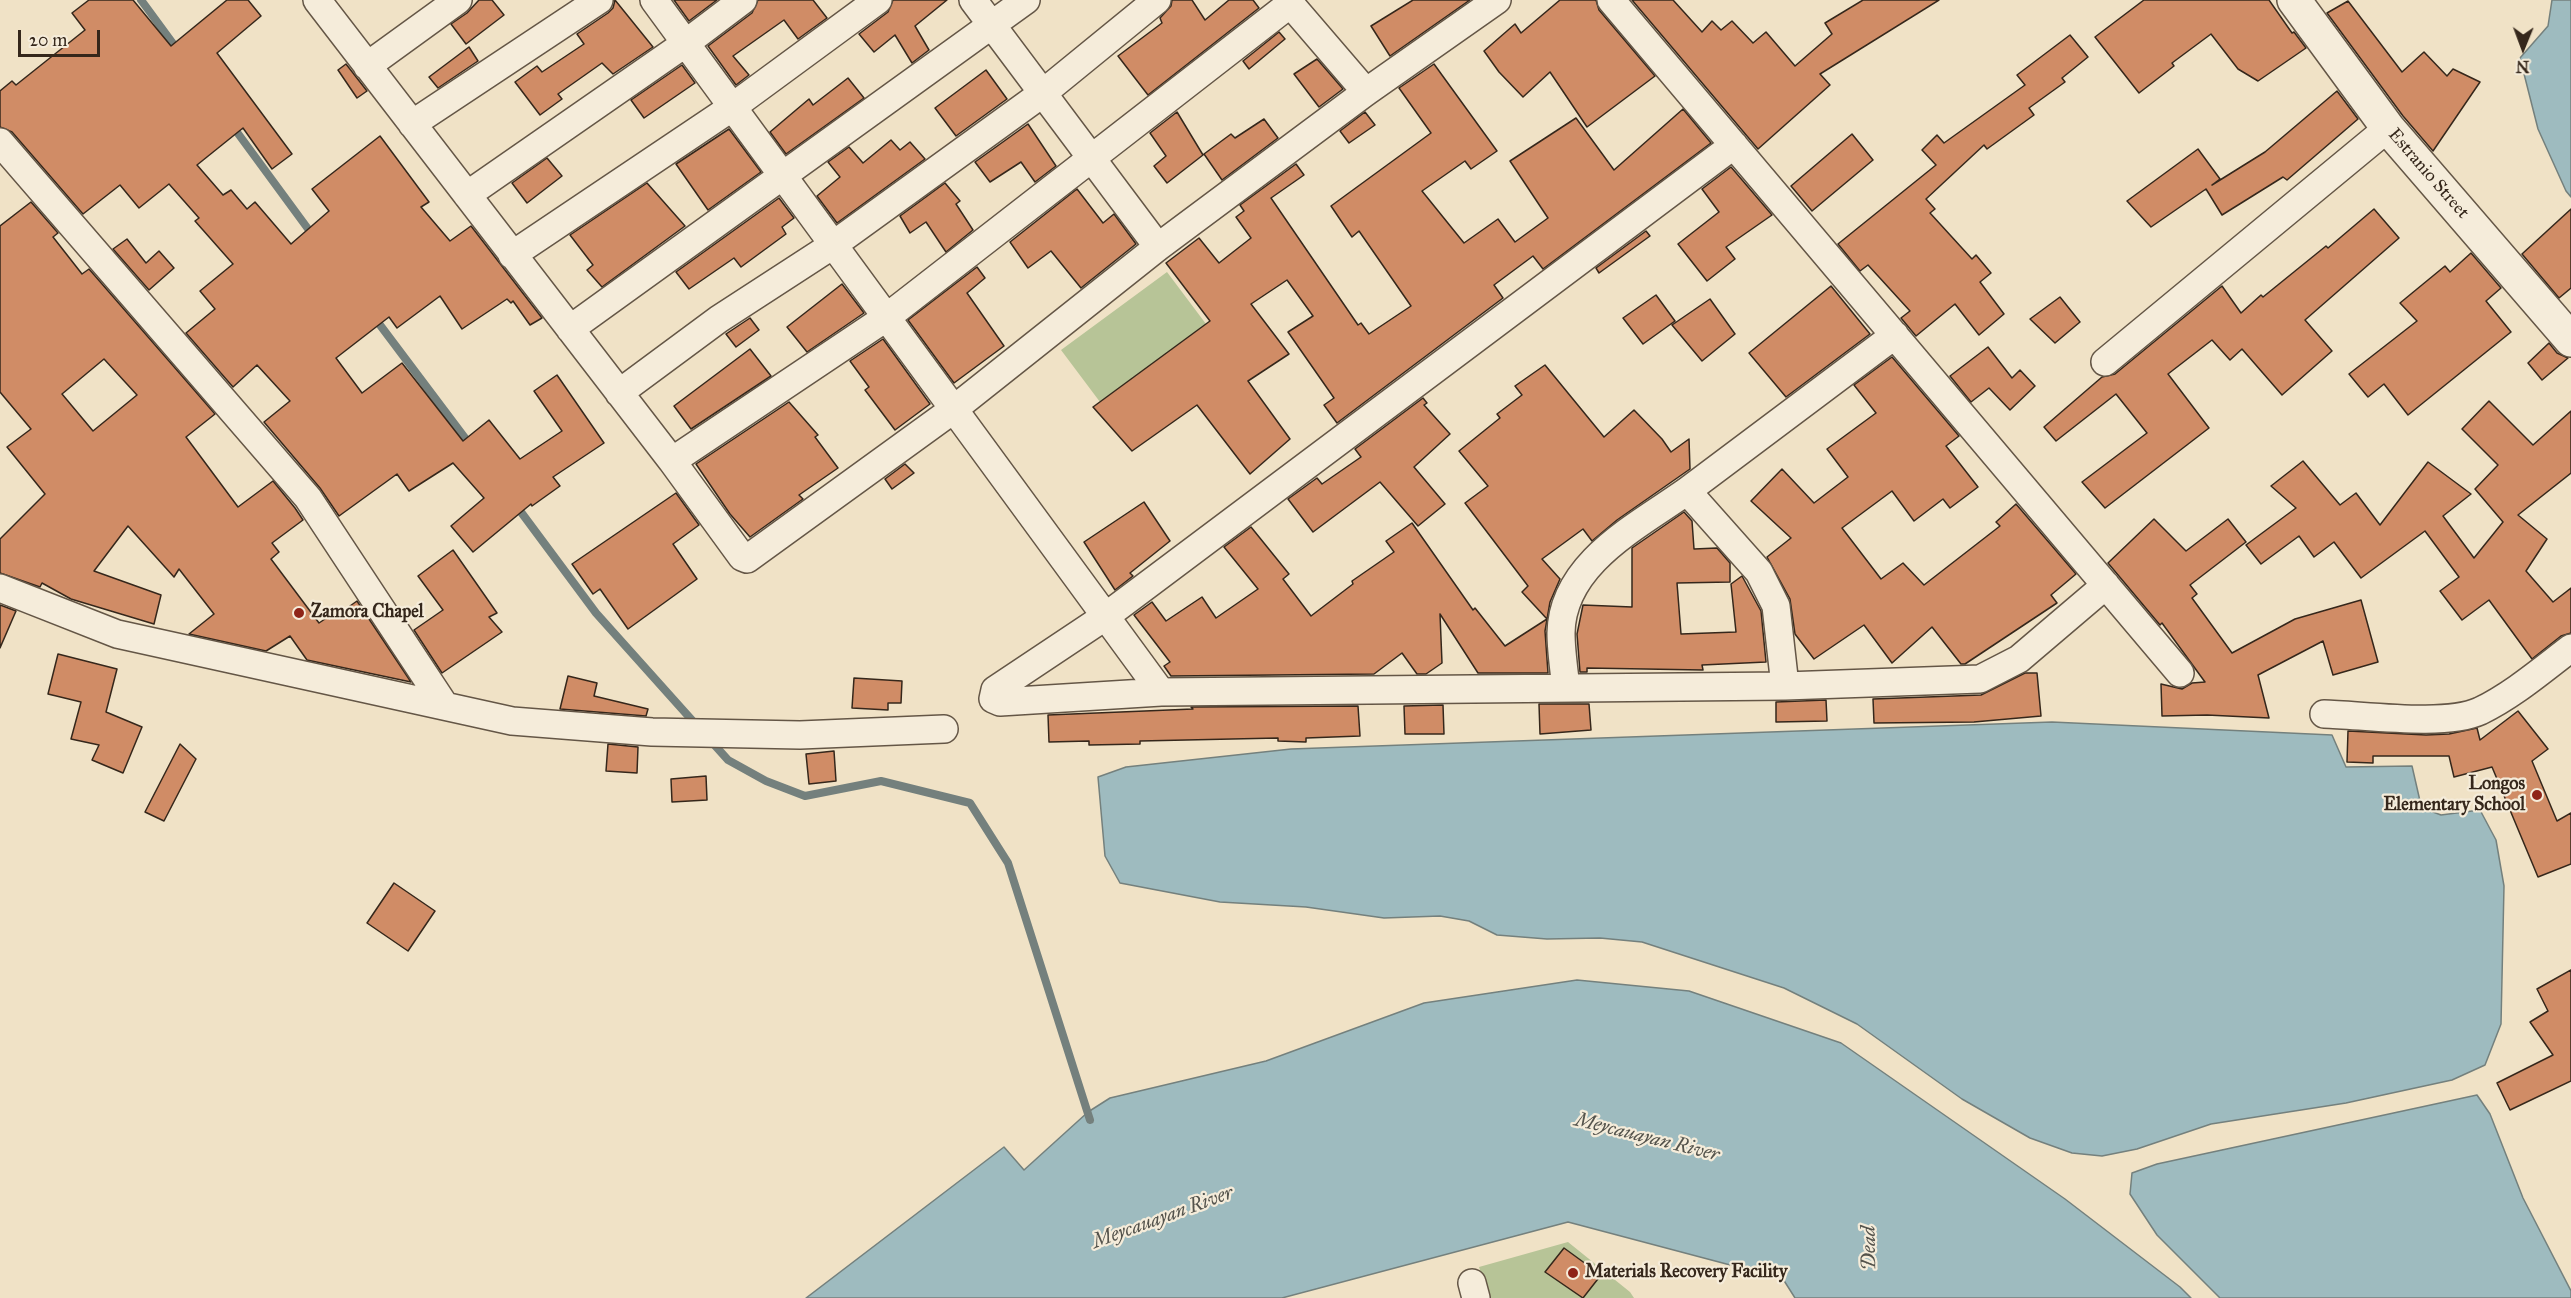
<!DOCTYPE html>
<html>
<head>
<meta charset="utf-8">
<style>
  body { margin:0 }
  #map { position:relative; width:2571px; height:1298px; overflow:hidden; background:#f0e2c6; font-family:"IM FELL Great Primer",serif }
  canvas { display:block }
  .north { position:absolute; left:2493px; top:18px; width:60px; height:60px; -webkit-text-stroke:4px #f5ecda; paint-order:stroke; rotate:181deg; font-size:16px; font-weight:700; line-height:24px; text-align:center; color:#35271b }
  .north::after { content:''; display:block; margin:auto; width:21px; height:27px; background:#35271b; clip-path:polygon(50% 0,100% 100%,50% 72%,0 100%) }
  .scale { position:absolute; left:18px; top:30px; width:82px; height:27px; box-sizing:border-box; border:3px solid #35271b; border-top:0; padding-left:8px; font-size:18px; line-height:21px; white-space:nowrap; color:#35271b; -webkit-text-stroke:4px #f5ecda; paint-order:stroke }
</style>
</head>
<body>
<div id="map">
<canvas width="2571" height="1298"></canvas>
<div class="north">N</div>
<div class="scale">20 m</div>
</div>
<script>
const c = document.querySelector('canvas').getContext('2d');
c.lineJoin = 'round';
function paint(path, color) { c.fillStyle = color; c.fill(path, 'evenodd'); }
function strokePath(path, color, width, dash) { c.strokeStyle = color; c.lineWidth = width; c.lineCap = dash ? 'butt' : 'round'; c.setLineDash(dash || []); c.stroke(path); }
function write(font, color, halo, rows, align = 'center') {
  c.font = font + ' "IM FELL Great Primer",serif'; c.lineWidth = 4.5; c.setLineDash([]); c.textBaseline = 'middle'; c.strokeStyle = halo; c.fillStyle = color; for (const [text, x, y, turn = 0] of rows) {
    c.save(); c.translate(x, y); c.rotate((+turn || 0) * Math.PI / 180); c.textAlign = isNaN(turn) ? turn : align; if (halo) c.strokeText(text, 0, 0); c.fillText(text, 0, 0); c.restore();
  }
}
paint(new Path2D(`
  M 1167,272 L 1206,324 L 1100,402 L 1061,350 Z
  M 1568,1242 L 1630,1292 L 1634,1298 L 1489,1298 L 1479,1267 Z`), '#b7c497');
const water = new Path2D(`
  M 2552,0 L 2571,0 L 2571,197 L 2566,191 L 2538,129 L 2520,58 L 2548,26 Z
  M 2052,722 L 2332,735 L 2346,767 L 2412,766 L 2420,801 L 2429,804 L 2433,812 L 2441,815 L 2480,810 L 2496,840 L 2504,886 L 2501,1024 L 2485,1065 L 2452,1080 L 2346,1103 L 2211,1124 L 2137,1149 L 2102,1156 L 2072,1153 L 2030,1138 L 1962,1099 L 1857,1024 L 1784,988 L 1642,942 L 1600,938 L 1547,939 L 1497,935 L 1469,921 L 1440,916 L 1384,918 L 1306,907 L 1220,902 L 1120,883 L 1105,856 L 1098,777 L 1126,767 L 1291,749 Z
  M 1577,980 L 1689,991 L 1841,1043 L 2065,1199 L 2180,1287 L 2191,1298 L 1795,1298 L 1783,1279 L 1568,1222 L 1282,1298 L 806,1298 L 1004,1147 L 1024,1170 L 1088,1112 L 1110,1098 L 1266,1061 L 1424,1003 Z
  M 2477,1095 L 2490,1114 L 2523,1198 L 2571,1291 L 2571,1298 L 2220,1298 L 2157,1235 L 2130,1194 L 2132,1173 L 2157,1164 Z`);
paint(water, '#9ebbbf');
strokePath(water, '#74807d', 1.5);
strokePath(new Path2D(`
  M 141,0 L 180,53
  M 231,124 L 314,237
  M 374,317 L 471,446
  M 515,504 L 596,613 L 699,728
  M 710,740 L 728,760 L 766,781 L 805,796 L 881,781 L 970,803 L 1008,863 L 1090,1120`), '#74807d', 8);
const building = new Path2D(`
  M 89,0 L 133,0 L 171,46 L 227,0 L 248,0 L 261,16 L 217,53 L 292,154 L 272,169 L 243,128 L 197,165 L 223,195 L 231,190 L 247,209 L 255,202 L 291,244 L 329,211 L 312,189 L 380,136 L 429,202 L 421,207 L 450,241 L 471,226 L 542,318 L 530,325 L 513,301 L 511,303 L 507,299 L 462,329 L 440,296 L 397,328 L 389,317 L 336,358 L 362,393 L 402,363 L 463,441 L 489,420 L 520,459 L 562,431 L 534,391 L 557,375 L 604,443 L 553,477 L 560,486 L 532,506 L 531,504 L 473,552 L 451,526 L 484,498 L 453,463 L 409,491 L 397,474 L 339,516 L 320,488 L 264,422 L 290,401 L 257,365 L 233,387 L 186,333 L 215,309 L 200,291 L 233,264 L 195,221 L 199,218 L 169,184 L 139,208 L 120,185 L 83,214 L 12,132 L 0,127 L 0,91 L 12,81 L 16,85 L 85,30 L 72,13 Z
  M 479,0 L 492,0 L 504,15 L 466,44 L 451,24 L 467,13 Z
  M 615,0 L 653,47 L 613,74 L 602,63 L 558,94 L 562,99 L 540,115 L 515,82 L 537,66 L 542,72 L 584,44 L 577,34 L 608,13 L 613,8 Z
  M 674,0 L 717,0 L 689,21 Z
  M 758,0 L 813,0 L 827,18 L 798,39 L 784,20 L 733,56 L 749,75 L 736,85 L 708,46 L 752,13 Z
  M 893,0 L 947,0 L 915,26 L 929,50 L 912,63 L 895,35 L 874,52 L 859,34 L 888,12 Z
  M 1172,0 L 1192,0 L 1205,20 L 1229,0 L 1253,0 L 1259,8 L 1148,95 L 1118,56 L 1162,23 L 1160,18 L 1171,6 Z
  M 1413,0 L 1470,0 L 1390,56 L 1371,26 Z
  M 1560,0 L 1596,0 L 1599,10 L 1655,76 L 1587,127 L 1550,72 L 1523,97 L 1499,72 L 1484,51 L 1515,24 L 1521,33 Z
  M 1632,0 L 1673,0 L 1702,32 L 1712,21 L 1721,30 L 1732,21 L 1753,43 L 1766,32 L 1795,66 L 1832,34 L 1825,23 L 1863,0 L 1939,0 L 1820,74 L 1830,85 L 1758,149 Z
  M 2144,0 L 2269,0 L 2292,33 L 2294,32 L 2306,48 L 2258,81 L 2238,69 L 2211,34 L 2172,63 L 2174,66 L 2139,93 L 2095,37 Z
  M 2348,1 L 2402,72 L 2424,52 L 2447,76 L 2453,69 L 2480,82 L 2433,151 L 2403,116 L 2327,13 Z
  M 1279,32 L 1285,39 L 1249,69 L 1243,61 Z
  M 2070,35 L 2088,57 L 2062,78 L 2065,82 L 2029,108 L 2034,115 L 1987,149 L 1984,145 L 1926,199 L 1935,209 L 1930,213 L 1972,259 L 1976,255 L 1991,273 L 1980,282 L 2004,314 L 1979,335 L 1955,304 L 1916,336 L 1901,318 L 1910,311 L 1868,265 L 1860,271 L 1838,244 L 1936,165 L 1922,150 L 1937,135 L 1944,143 L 2025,85 L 2017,75 Z
  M 469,47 L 478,61 L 438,88 L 429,77 Z
  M 1317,59 L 1343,89 L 1319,107 L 1294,74 Z
  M 346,64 L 367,91 L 357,98 L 338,70 Z
  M 1434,64 L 1497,151 L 1471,169 L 1465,161 L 1422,191 L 1464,243 L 1498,219 L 1515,242 L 1548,218 L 1510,161 L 1576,118 L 1614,170 L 1683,109 L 1711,143 L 1543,269 L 1533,256 L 1494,285 L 1503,298 L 1337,423 L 1324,405 L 1334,398 L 1288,332 L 1313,316 L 1287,280 L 1251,304 L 1289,354 L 1248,381 L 1290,439 L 1250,474 L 1197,405 L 1132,451 L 1093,407 L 1210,321 L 1166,263 L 1199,238 L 1219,263 L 1251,238 L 1236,217 L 1244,211 L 1240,205 L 1296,164 L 1304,175 L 1271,198 L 1358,325 L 1361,323 L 1369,334 L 1411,306 L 1359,231 L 1352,237 L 1331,206 L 1431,133 L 1399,88 Z
  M 682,65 L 695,83 L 644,118 L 631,100 Z
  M 986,70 L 1007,99 L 956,136 L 935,108 Z
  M 848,78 L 864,98 L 786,154 L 770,132 L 809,99 L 813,105 Z
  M 2337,91 L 2358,119 L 2287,180 L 2283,177 L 2222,215 L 2206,189 L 2151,227 L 2127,201 L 2198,149 L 2220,179 L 2212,185 L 2265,152 Z
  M 1177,112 L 1203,155 L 1167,183 L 1154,166 L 1166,156 L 1150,133 Z
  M 1365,112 L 1375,125 L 1349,143 L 1340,131 Z
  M 1264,119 L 1278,138 L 1222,180 L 1204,154 L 1231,134 L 1235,138 Z
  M 1028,124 L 1056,166 L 1035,182 L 1021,162 L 990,182 L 975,162 Z
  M 729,129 L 761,172 L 708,210 L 676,164 Z
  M 1852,134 L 1873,160 L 1812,211 L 1791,186 Z
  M 891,140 L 900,150 L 910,142 L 925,159 L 837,223 L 817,196 L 840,177 L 828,162 L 849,147 L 863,163 Z
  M 547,158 L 562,176 L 527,203 L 512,183 Z
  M 1731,167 L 1772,215 L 1726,247 L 1735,259 L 1707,281 L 1678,244 L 1719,212 L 1702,189 Z
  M 647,183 L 685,226 L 602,287 L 587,270 L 593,265 L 570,235 Z
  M 945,183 L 960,201 L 956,204 L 973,230 L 946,252 L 926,222 L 910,233 L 900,216 Z
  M 1077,189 L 1103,223 L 1114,214 L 1136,244 L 1081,288 L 1051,251 L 1028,268 L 1010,242 Z
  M 779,198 L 794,218 L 782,227 L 786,234 L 741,267 L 734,258 L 689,289 L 676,272 Z
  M 31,202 L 58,233 L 53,237 L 82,274 L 89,269 L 215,414 L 186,437 L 238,507 L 273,481 L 295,508 L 303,520 L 272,543 L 279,552 L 271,559 L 319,623 L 331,615 L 333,618 L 357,601 L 411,682 L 307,660 L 290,636 L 266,651 L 189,634 L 214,614 L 179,569 L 174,577 L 128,526 L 94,571 L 161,595 L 154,624 L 71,599 L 42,583 L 40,587 L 0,573 L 0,539 L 45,494 L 7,447 L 31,429 L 0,392 L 0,226 ZM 104,359 L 137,395 L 93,431 L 62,394 Z
  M 2374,209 L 2399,238 L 2305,320 L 2332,351 L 2282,395 L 2242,349 L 2230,360 L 2212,340 L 2168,374 L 2209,428 L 2105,508 L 2082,482 L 2147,433 L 2116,394 L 2056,441 L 2044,427 L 2102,377 L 2115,374 L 2222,286 L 2241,313 L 2261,295 L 2263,297 L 2326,246 L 2328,248 Z
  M 2571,209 L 2571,288 L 2559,298 L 2522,254 Z
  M 1646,231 L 1650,236 L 1599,273 L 1596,268 Z
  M 127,239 L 146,263 L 159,251 L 174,268 L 149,290 L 113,249 Z
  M 2471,253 L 2501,288 L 2486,301 L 2511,332 L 2408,415 L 2384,384 L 2368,397 L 2349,374 L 2417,321 L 2400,303 L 2445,266 L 2450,272 Z
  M 977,267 L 985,278 L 967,293 L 1004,346 L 954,383 L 908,320 Z
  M 842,284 L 864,313 L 807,352 L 787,327 Z
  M 1831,286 L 1870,334 L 1786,397 L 1749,353 Z
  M 1656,295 L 1675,321 L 1643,344 L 1623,318 Z
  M 2060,297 L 2080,322 L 2055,343 L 2030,319 Z
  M 1710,299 L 1735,334 L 1702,361 L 1672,325 Z
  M 750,318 L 759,330 L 736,347 L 726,334 Z
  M 883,339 L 930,404 L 895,430 L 865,390 L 869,387 L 850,361 Z
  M 2549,343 L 2557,353 L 2568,358 L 2542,380 L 2528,363 Z
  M 1988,347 L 2012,378 L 2020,370 L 2035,386 L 2010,410 L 1989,388 L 1971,402 L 1950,376 Z
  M 750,349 L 771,376 L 691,429 L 674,406 Z
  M 1892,357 L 1959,436 L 1946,446 L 1978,487 L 1950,508 L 1943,499 L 1914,521 L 1892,491 L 1842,528 L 1881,579 L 1903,563 L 1924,585 L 2000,526 L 1996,522 L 2016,504 L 2076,574 L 2051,595 L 2057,603 L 1965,664 L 1961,664 L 1932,627 L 1892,663 L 1864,625 L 1814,659 L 1795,634 L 1790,599 L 1767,557 L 1791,538 L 1751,501 L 1782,469 L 1814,503 L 1848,477 L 1827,449 L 1876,413 L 1854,385 Z
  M 1545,365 L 1604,437 L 1634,410 L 1662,439 L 1671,452 L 1689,439 L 1690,469 L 1617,520 L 1592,541 L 1583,529 L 1542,559 L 1560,579 L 1550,602 L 1545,631 L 1548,673 L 1478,673 L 1440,614 L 1442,663 L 1426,674 L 1417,674 L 1402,653 L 1374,674 L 1171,676 L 1164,666 L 1170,662 L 1134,615 L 1152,602 L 1166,621 L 1202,597 L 1216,618 L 1258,589 L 1224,547 L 1251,527 L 1289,574 L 1283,579 L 1311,616 L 1353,584 L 1352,581 L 1394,552 L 1386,541 L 1412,523 L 1473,610 L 1475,608 L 1505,646 L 1547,619 L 1522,592 L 1528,586 L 1465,503 L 1488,486 L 1459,451 L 1500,418 L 1497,414 L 1522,395 L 1515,386 Z
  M 1423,398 L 1427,403 L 1424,405 L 1450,434 L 1414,467 L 1445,504 L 1418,526 L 1380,482 L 1313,532 L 1288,499 L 1317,478 L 1322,484 L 1361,457 L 1355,449 Z
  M 2489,401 L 2533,445 L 2571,411 L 2571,473 L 2518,515 L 2547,539 L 2526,571 L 2553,602 L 2571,588 L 2571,633 L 2561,636 L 2532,659 L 2489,600 L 2462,620 L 2440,591 L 2459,577 L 2425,531 L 2361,578 L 2334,542 L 2314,557 L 2299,536 L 2261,564 L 2246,545 L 2296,508 L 2271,486 L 2303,461 L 2340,505 L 2356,493 L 2380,525 L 2428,462 L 2471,494 L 2443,516 L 2474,558 L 2503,522 L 2475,489 L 2498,465 L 2462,429 Z
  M 789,402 L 818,435 L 815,437 L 838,468 L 799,495 L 803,499 L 750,537 L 730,514 L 696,464 Z
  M 905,464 L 914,473 L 892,489 L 885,479 Z
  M 676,493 L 699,525 L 673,544 L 697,579 L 628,629 L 600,589 L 593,594 L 572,564 Z
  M 1144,502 L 1170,541 L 1130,573 L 1133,576 L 1115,590 L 1084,542 Z
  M 1684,512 L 1692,521 L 1694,549 L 1717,548 L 1730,563 L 1730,582 L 1677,583 L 1681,634 L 1736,632 L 1731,584 L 1742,576 L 1761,611 L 1766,662 L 1702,665 L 1703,670 L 1587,668 L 1587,672 L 1580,672 L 1577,634 L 1583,605 L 1632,607 L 1632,548 Z
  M 2154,519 L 2186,551 L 2228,519 L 2246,542 L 2190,585 L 2197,594 L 2192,598 L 2232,653 L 2295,619 L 2361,600 L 2378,662 L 2333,675 L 2323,641 L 2258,675 L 2269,718 L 2207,715 L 2162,716 L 2161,684 L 2182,689 L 2192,683 L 2205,682 L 2162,623 L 2160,625 L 2108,563 Z
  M 453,550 L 497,613 L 489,617 L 502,632 L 442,673 L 414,630 L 443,610 L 418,576 Z
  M 0,605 L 16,611 L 0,648 Z
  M 58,654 L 117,669 L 106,712 L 142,727 L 123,773 L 92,760 L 99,745 L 71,739 L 81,702 L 48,694 Z
  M 2025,673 L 2037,673 L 2041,716 L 1974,722 L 1874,723 L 1873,699 L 1981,695 Z
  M 568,676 L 597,683 L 594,696 L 648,709 L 646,716 L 560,709 Z
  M 854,678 L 902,681 L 901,703 L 888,703 L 888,710 L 852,708 Z
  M 1826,700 L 1827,721 L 1776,722 L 1776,702 Z
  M 1539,704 L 1589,704 L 1591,730 L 1540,734 Z
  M 1443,705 L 1444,734 L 1405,734 L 1404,706 Z
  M 1358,706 L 1360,736 L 1306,738 L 1306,742 L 1278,741 L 1278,738 L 1140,741 L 1140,744 L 1089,745 L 1089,741 L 1049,742 L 1048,715 L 1193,709 L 1191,707 Z
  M 2518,711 L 2548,749 L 2532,761 L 2557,821 L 2571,813 L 2571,864 L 2538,877 L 2492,767 L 2454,777 L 2449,756 L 2373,756 L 2373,763 L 2347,762 L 2348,731 L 2426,735 L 2449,734 L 2477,728 L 2480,740 Z
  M 180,744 L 196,759 L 164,821 L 145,812 Z
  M 608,744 L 638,747 L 637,773 L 606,771 Z
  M 834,751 L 836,781 L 809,784 L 806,754 Z
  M 706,776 L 707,800 L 672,802 L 671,779 Z
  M 394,883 L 435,911 L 408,951 L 367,923 Z
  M 2571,970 L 2571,1081 L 2510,1110 L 2497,1083 L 2553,1055 L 2530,1022 L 2548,1011 L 2537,989 Z
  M 1564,1248 L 1601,1275 L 1583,1298 L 1545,1272 Z`);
paint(building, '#d08c66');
strokePath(building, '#35271b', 1.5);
const minor = new Path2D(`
  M 317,0 L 672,461 L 742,557 L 747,559 L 954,409 L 1158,247 L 1366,92 L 1497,0
  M 654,0 L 1161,692
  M 973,0 L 1158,247
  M 1287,0 L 1366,92
  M 1611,0 L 2180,673
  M 367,66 L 458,0
  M 412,124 L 599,0
  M 0,142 L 308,498 L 445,706
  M 1734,145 L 1106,616 L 995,690 L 993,699 L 1000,702 L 1161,692 L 1785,686 L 1980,679 L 2019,659 L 2106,585
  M 467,195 L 686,43 L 743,0
  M 512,255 L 731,108 L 878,0
  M 570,329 L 1026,0
  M 2105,362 L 2388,128
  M 619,393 L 719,319 L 833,245 L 1043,93 L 1157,0
  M 672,461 L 887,317 L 1290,4
  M 0,588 L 117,634 L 512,721 L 652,732 L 800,735 L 944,729
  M 1785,686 L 1776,606 L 1759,572 L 1687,491 L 1895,335
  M 1566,688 C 1564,670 1561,651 1561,633 C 1562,563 1638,526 1687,491
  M 2324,714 C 2364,715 2445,727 2480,711 C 2513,695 2542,670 2571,648
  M 1472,1283 L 1476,1298`);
const tertiary = new Path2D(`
  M 2294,0 L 2388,128 L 2571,340`);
strokePath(minor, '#645646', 30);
strokePath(tertiary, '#645646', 36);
strokePath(minor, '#f5ecda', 27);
strokePath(tertiary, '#f5ecda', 33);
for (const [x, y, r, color] of [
  [299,613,6,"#8f2418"],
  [2537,795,6,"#8f2418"],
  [1573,1273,6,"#8f2418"]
]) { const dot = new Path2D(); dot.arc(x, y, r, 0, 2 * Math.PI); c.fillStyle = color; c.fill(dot); strokePath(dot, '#f5ecda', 2); }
write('18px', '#35271b', '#f5ecda', [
  ["Estranio Street",2428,174,49]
]);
write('bold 18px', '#35271b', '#f5ecda', [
  ["Zamora Chapel",311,613],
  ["Longos",2525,785,"right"],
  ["Elementary School",2525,806,"right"],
  ["Materials Recovery Facility",1585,1273]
], 'left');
write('italic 20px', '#54534c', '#f5ecda', [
  ["Meycauayan River",1647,1138,14],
  ["Meycauayan River",1163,1218,-20],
  ["Dead",1870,1248,-91]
]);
</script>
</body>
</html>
